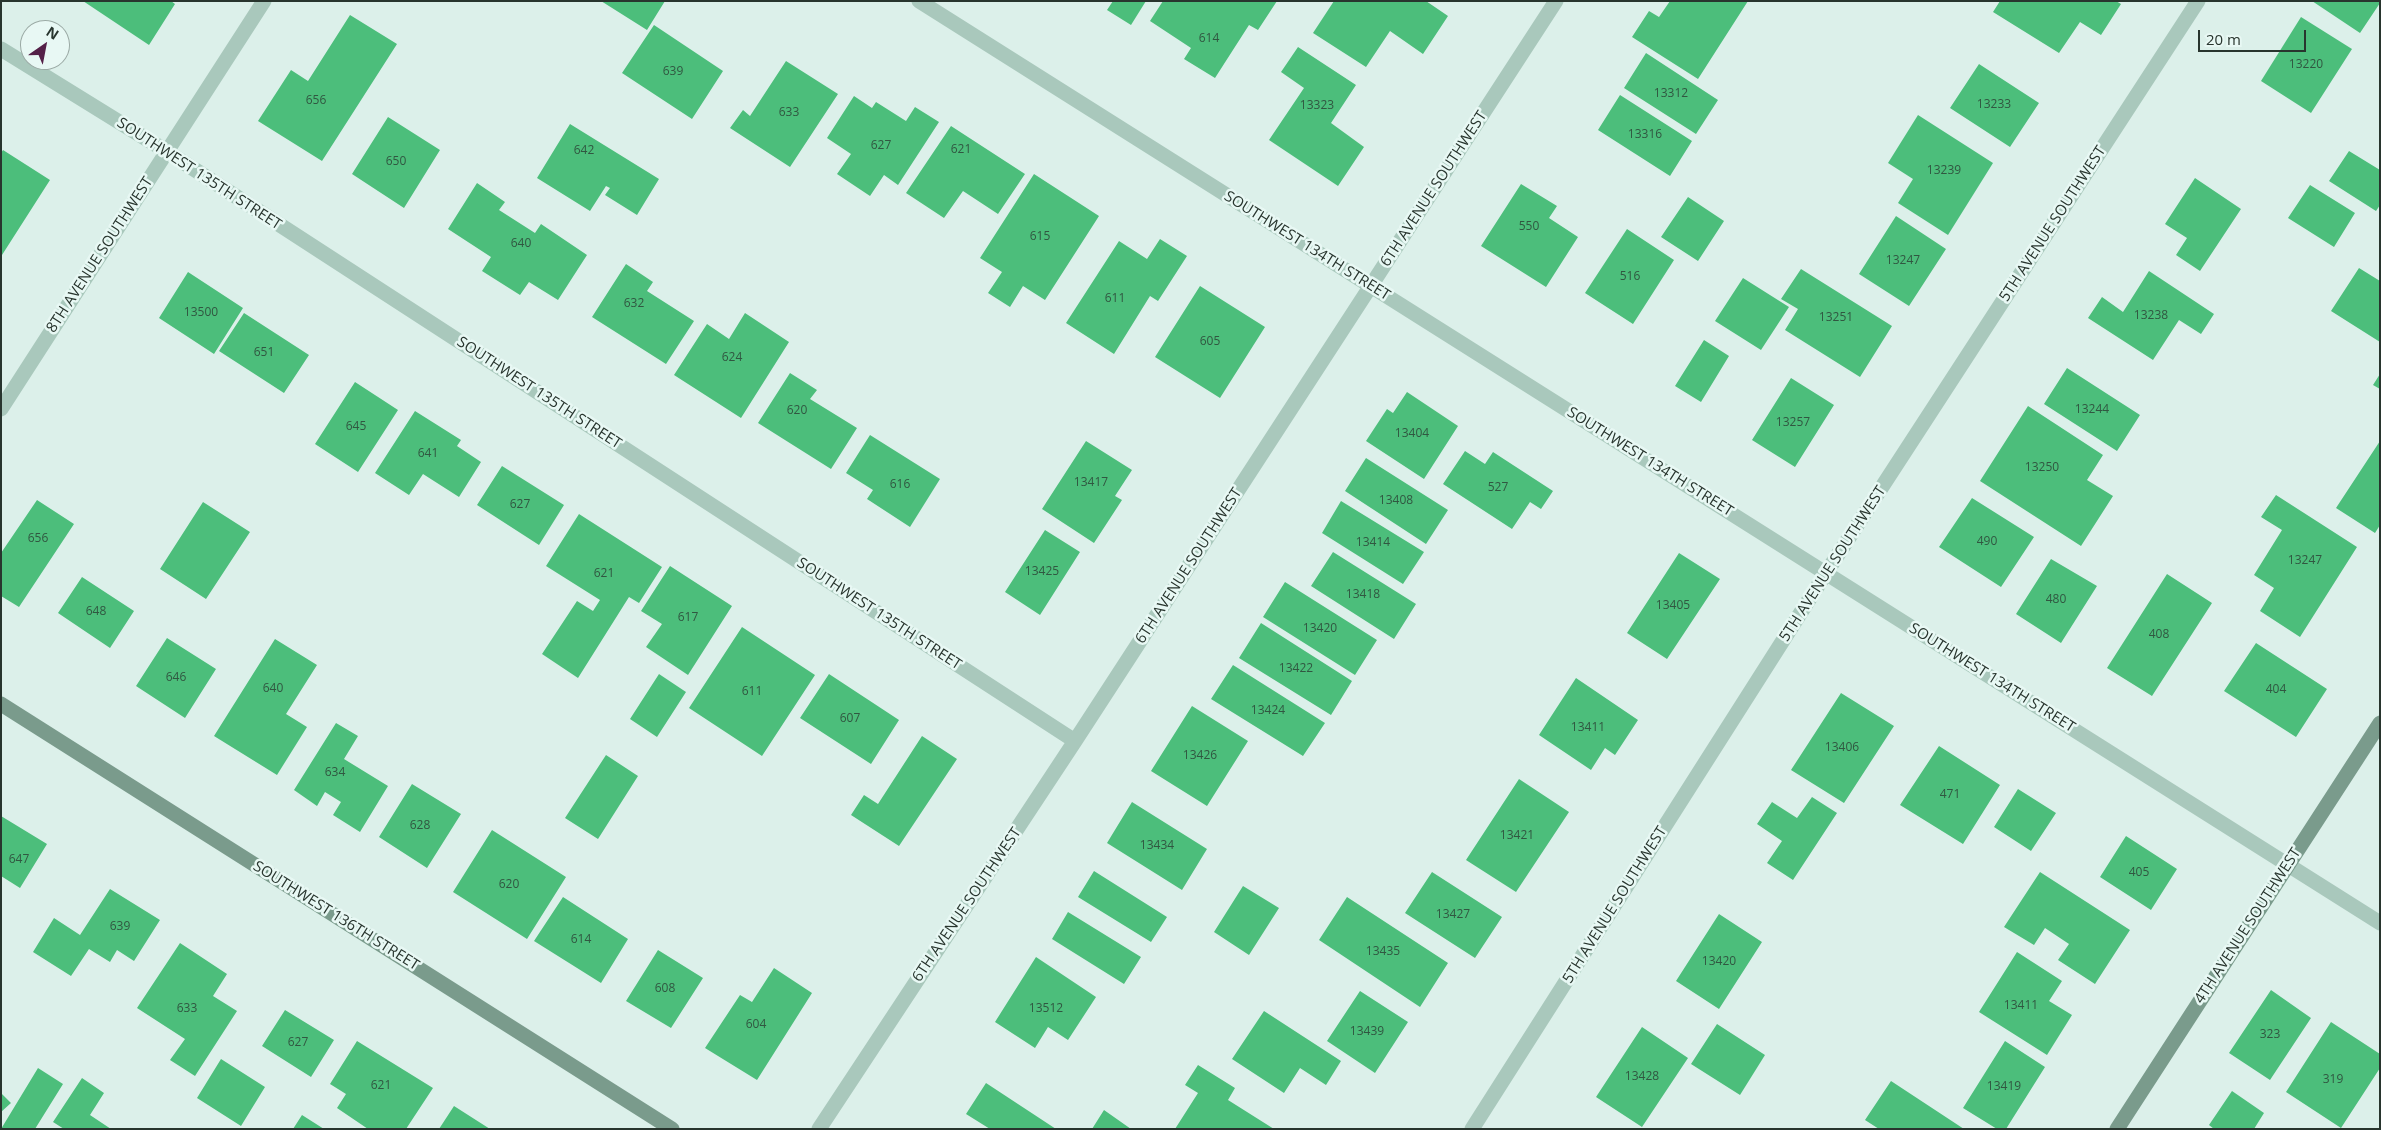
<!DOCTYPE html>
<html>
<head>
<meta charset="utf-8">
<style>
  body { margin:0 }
  #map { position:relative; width:2381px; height:1130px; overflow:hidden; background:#dcf0ea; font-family:"Open Sans",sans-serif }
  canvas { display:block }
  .frame { position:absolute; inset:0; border:2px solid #28352e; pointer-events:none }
  .north { position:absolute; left:20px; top:20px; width:50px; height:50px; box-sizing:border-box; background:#e8f8f4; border:1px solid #9baaa5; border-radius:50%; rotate:33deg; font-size:14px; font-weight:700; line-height:20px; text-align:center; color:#28352e }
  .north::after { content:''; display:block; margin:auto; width:18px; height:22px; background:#542048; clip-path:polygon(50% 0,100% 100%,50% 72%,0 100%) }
  .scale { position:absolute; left:2198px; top:30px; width:108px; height:22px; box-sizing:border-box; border:2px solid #28352e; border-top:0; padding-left:6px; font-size:15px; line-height:18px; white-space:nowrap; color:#28352e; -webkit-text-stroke:4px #e8f8f4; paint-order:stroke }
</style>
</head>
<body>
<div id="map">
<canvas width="2381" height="1130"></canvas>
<div class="frame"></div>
<div class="north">N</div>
<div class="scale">20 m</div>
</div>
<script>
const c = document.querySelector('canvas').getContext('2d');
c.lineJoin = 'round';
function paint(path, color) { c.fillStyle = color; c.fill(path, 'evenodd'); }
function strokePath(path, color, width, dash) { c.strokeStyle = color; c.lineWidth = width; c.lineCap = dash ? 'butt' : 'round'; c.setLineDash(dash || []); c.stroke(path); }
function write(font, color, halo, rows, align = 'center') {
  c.font = font + ' "Open Sans",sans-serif'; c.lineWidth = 5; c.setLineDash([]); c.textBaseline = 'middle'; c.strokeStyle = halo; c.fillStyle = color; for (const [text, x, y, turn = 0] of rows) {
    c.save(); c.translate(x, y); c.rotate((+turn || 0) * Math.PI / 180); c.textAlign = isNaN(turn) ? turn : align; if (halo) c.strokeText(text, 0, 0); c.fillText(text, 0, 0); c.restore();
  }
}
paint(new Path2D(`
  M 83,1 L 171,1 L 175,4 L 149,45 Z
  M 601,1 L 665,1 L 647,30 Z
  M 1113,1 L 1146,1 L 1131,25 L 1107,10 Z
  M 1163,1 L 1277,1 L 1258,30 L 1249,25 L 1215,78 L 1184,59 L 1191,48 L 1150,21 Z
  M 1334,1 L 1426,1 L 1448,16 L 1423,54 L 1390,31 L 1366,67 L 1313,33 Z
  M 1670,1 L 1748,1 L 1698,79 L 1632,37 L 1649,11 L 1659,17 Z
  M 2000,1 L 2116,1 L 2121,4 L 2101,35 L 2080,22 L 2059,53 L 1993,12 Z
  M 2312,1 L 2380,1 L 2380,3 L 2360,33 Z
  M 350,15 L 397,44 L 322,161 L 258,121 L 291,70 L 308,81 Z
  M 2301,17 L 2352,49 L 2311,113 L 2261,81 Z
  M 654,25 L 723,71 L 692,119 L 622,73 Z
  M 1298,47 L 1356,85 L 1331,123 L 1364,147 L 1338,186 L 1269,140 L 1304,88 L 1281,72 Z
  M 1646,53 L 1718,100 L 1696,134 L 1624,88 Z
  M 786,61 L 838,94 L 790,167 L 730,128 L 743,110 L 750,116 Z
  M 1979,64 L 2039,103 L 2010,147 L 1950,108 Z
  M 1620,95 L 1692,141 L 1670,176 L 1598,130 Z
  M 854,96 L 872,108 L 876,102 L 906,121 L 915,107 L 939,122 L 898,185 L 884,175 L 870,196 L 837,174 L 851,154 L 827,138 Z
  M 1918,115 L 1993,163 L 1948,235 L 1898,203 L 1913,179 L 1888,163 Z
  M 388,117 L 440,150 L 404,208 L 352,174 Z
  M 570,124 L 659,179 L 637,215 L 605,195 L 610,188 L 606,186 L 590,211 L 537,178 Z
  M 951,126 L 1025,174 L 998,214 L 963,191 L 944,218 L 906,193 Z
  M 3,150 L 50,180 L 2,255 L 1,153 Z
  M 2349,151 L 2380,170 L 2380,205 L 2376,211 L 2329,181 Z
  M 1034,174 L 1099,216 L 1045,300 L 1023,286 L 1010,307 L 988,293 L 1002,272 L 980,258 Z
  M 2195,178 L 2241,209 L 2200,271 L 2176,255 L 2187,238 L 2165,224 Z
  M 477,183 L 505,202 L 499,210 L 535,233 L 541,224 L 587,255 L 558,300 L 529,282 L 520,295 L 482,271 L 491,257 L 448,229 Z
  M 1521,184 L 1557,206 L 1549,218 L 1578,237 L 1546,287 L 1481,246 Z
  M 2310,185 L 2355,213 L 2334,247 L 2288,218 Z
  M 1688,197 L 1724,221 L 1698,261 L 1661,237 Z
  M 1896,216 L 1946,249 L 1909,306 L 1859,274 Z
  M 1627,229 L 1674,260 L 1633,324 L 1585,293 Z
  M 1160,239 L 1187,256 L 1158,301 L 1150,296 L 1114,354 L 1066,323 L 1119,241 L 1147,259 Z
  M 626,264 L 653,282 L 647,291 L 694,321 L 666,364 L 592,317 Z
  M 2359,268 L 2380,281 L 2380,342 L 2331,311 Z
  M 1801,269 L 1892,326 L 1860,377 L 1785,330 L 1798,309 L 1781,299 Z
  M 2149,271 L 2214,314 L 2201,334 L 2179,320 L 2153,360 L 2088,318 L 2102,297 L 2123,312 Z
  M 188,272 L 243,308 L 214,354 L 159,318 Z
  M 1743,278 L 1789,307 L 1761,350 L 1715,321 Z
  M 1200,286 L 1265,327 L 1220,398 L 1155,357 Z
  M 244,313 L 309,355 L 284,393 L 219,351 Z
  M 745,313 L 789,342 L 741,418 L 674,375 L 707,324 L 729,339 Z
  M 1704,340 L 1729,356 L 1701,402 L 1675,386 Z
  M 2067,368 L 2140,415 L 2117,451 L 2044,404 Z
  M 790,373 L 817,390 L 810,399 L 857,428 L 831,469 L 758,423 Z
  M 2380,374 L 2380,389 L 2373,385 Z
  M 1791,378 L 1834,405 L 1795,467 L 1752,440 Z
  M 355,382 L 398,410 L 358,472 L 315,444 Z
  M 1407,392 L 1458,426 L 1424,479 L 1366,441 L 1387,409 L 1393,413 Z
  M 2028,406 L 2103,455 L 2087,480 L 2113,496 L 2081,546 L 1980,481 Z
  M 415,411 L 461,440 L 457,446 L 481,462 L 459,497 L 423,474 L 409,495 L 375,473 Z
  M 870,435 L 940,479 L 910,527 L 867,499 L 873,490 L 846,473 Z
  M 1086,441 L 1132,470 L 1115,496 L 1122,500 L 1094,543 L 1042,509 Z
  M 2380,441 L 2380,525 L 2375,533 L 2336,508 Z
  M 1465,451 L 1485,464 L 1493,452 L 1553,491 L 1541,509 L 1530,502 L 1512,529 L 1443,484 Z
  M 1366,458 L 1448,510 L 1426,544 L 1345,491 Z
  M 502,466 L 564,505 L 539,545 L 477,505 Z
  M 2276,495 L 2357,547 L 2300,637 L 2260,611 L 2274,588 L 2254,575 L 2282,530 L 2261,517 Z
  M 1972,498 L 2034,537 L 2001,587 L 1939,547 Z
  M 37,500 L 74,524 L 19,607 L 1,596 L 1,553 Z
  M 1341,501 L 1424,552 L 1403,584 L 1322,533 Z
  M 203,502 L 250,532 L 206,599 L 160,569 Z
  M 579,514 L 662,567 L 639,603 L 629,597 L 578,678 L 542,654 L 577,601 L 593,611 L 600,600 L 546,566 Z
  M 1045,530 L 1080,552 L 1040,615 L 1005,592 Z
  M 1333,552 L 1416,604 L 1394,639 L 1311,586 Z
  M 1679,553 L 1720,579 L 1667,659 L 1627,633 Z
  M 2051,559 L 2097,586 L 2061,643 L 2016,614 Z
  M 670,566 L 732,606 L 688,675 L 646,647 L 662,624 L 641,611 Z
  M 2167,574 L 2212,603 L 2152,696 L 2107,668 Z
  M 82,577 L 134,611 L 110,648 L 58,613 Z
  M 1285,582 L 1377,640 L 1355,675 L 1263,617 Z
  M 1261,623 L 1352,681 L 1331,715 L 1239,658 Z
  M 742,627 L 815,675 L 762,756 L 689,708 Z
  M 167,638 L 216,669 L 185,718 L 136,686 Z
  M 275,639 L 317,665 L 286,714 L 307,727 L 277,775 L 214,736 Z
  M 2256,643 L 2327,689 L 2296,737 L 2224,691 Z
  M 1233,665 L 1325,723 L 1303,756 L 1211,699 Z
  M 659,674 L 686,692 L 657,737 L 630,719 Z
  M 829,674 L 899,720 L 871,764 L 800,718 Z
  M 1576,678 L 1638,720 L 1615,755 L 1605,748 L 1591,770 L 1539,735 Z
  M 1841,693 L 1894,726 L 1844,803 L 1791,770 Z
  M 1192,706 L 1248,741 L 1207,806 L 1151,771 Z
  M 336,723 L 358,736 L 344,759 L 388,786 L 360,832 L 333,815 L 341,802 L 325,792 L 317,806 L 294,790 Z
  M 922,736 L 957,759 L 899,846 L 851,815 L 864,795 L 878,804 Z
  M 1939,746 L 2000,785 L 1963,844 L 1900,805 Z
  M 606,755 L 638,776 L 598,839 L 565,818 Z
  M 1519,779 L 1569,812 L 1516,892 L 1466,860 Z
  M 412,784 L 461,814 L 427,868 L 379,837 Z
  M 2018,789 L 2056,813 L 2031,851 L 1994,827 Z
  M 1812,797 L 1837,813 L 1793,880 L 1767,863 L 1782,841 L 1757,824 L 1772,802 L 1797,818 Z
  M 1132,802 L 1207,849 L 1182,890 L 1107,843 Z
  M 1,816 L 47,844 L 20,888 L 1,876 Z
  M 492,830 L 566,877 L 527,939 L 453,892 Z
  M 2126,836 L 2177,869 L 2151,910 L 2100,877 Z
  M 1094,871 L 1167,917 L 1151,942 L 1078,897 Z
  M 1432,872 L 1502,917 L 1475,958 L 1405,913 Z
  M 2040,872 L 2130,930 L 2095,984 L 2058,960 L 2069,944 L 2045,928 L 2034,945 L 2004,927 Z
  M 1243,886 L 1279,908 L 1249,955 L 1214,932 Z
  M 110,889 L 160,920 L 134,961 L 117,950 L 110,962 L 89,949 L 71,976 L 33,952 L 54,918 L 80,935 Z
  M 563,897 L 628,939 L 601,983 L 534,941 Z
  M 1347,897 L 1448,963 L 1420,1007 L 1319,940 Z
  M 1068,912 L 1141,957 L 1124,984 L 1052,939 Z
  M 1719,914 L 1762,942 L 1719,1009 L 1676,981 Z
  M 180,943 L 227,974 L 213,996 L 237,1011 L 195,1076 L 170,1060 L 185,1039 L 137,1008 Z
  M 658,950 L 703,978 L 671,1028 L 626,1001 Z
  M 2017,952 L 2062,981 L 2049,1001 L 2072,1015 L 2047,1055 L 1979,1012 Z
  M 1036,957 L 1096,997 L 1068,1040 L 1048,1027 L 1035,1048 L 995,1022 Z
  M 774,968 L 812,993 L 757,1080 L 705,1048 L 740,995 L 752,1002 Z
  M 2271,990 L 2311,1018 L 2270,1080 L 2229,1053 Z
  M 1360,991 L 1408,1022 L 1375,1073 L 1327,1041 Z
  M 285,1010 L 334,1040 L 311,1077 L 262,1046 Z
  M 1264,1011 L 1341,1061 L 1326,1085 L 1300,1068 L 1284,1093 L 1232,1059 Z
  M 2331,1022 L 2380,1054 L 2380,1068 L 2341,1128 L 2286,1092 Z
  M 1717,1024 L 1765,1055 L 1740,1095 L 1691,1064 Z
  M 1642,1027 L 1688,1058 L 1642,1127 L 1596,1097 Z
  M 357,1041 L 433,1088 L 406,1129 L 368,1129 L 337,1108 L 346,1094 L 330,1084 Z
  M 2005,1041 L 2045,1067 L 2006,1129 L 1997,1129 L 1963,1108 Z
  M 221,1059 L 265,1087 L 241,1126 L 197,1098 Z
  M 1198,1065 L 1235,1088 L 1228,1100 L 1274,1129 L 1175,1129 L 1198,1093 L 1185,1085 Z
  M 38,1068 L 63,1084 L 35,1129 L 1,1129 Z
  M 82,1078 L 104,1093 L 90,1115 L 111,1129 L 64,1129 L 53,1122 Z
  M 1891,1081 L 1964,1129 L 1879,1129 L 1865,1120 Z
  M 986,1083 L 1056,1129 L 990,1129 L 966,1114 Z
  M 2232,1091 L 2264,1113 L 2254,1129 L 2214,1129 L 2209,1125 Z
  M 1,1093 L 11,1103 L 1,1112 Z
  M 454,1106 L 490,1129 L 439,1129 Z
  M 1104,1110 L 1131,1129 L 1092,1129 Z
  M 302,1115 L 324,1129 L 293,1129 Z`), '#4cbe7b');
strokePath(new Path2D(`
  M 919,1 L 2380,923
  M 1,49 L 166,151 L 1075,741
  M 1,409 L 264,1
  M 819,1129 L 1075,741 L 1556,1
  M 1472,1129 L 1826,573 L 2198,1`), '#a9c8bc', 15);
strokePath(new Path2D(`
  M 1,704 L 672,1129
  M 2117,1129 L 2380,723`), '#7a9b8c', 15);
write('12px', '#315741', null, [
  ["614",1209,39],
  ["13220",2306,65],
  ["639",673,72],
  ["13312",1671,94],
  ["656",316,101],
  ["13233",1994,105],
  ["13323",1317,106],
  ["633",789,113],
  ["13316",1645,135],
  ["627",881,146],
  ["621",961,150],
  ["642",584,151],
  ["650",396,162],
  ["13239",1944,171],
  ["550",1529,227],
  ["615",1040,237],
  ["640",521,244],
  ["13247",1903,261],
  ["516",1630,277],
  ["611",1115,299],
  ["632",634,304],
  ["13500",201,313],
  ["13238",2151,316],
  ["13251",1836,318],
  ["605",1210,342],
  ["651",264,353],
  ["624",732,358],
  ["13244",2092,410],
  ["620",797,411],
  ["13257",1793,423],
  ["645",356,427],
  ["13404",1412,434],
  ["641",428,454],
  ["13250",2042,468],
  ["13417",1091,483],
  ["616",900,485],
  ["527",1498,488],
  ["13408",1396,501],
  ["627",520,505],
  ["656",38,539],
  ["490",1987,542],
  ["13414",1373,543],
  ["13247",2305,561],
  ["13425",1042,572],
  ["621",604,574],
  ["13418",1363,595],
  ["480",2056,600],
  ["13405",1673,606],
  ["648",96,612],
  ["617",688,618],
  ["13420",1320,629],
  ["408",2159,635],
  ["13422",1296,669],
  ["646",176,678],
  ["640",273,689],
  ["404",2276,690],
  ["611",752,692],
  ["13424",1268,711],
  ["607",850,719],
  ["13411",1588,728],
  ["13406",1842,748],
  ["13426",1200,756],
  ["634",335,773],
  ["471",1950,795],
  ["628",420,826],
  ["13421",1517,836],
  ["13434",1157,846],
  ["647",19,860],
  ["405",2139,873],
  ["620",509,885],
  ["13427",1453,915],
  ["639",120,927],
  ["614",581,940],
  ["13435",1383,952],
  ["13420",1719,962],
  ["608",665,989],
  ["13411",2021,1006],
  ["633",187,1009],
  ["13512",1046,1009],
  ["604",756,1025],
  ["13439",1367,1032],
  ["323",2270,1035],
  ["627",298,1043],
  ["13428",1642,1077],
  ["319",2333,1080],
  ["621",381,1086],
  ["13419",2004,1087]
]);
write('15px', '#28352e', '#e8f8f4', [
  ["SOUTHWEST 135TH STREET",199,174,33],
  ["6TH AVENUE SOUTHWEST",1434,189,-57],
  ["5TH AVENUE SOUTHWEST",2053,224,-57],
  ["SOUTHWEST 134TH STREET",1307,246,32],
  ["8TH AVENUE SOUTHWEST",100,255,-57],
  ["SOUTHWEST 135TH STREET",539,393,33],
  ["SOUTHWEST 134TH STREET",1650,462,32],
  ["5TH AVENUE SOUTHWEST",1833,564,-57],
  ["6TH AVENUE SOUTHWEST",1189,566,-57],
  ["SOUTHWEST 135TH STREET",879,614,33],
  ["SOUTHWEST 134TH STREET",1992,678,32],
  ["6TH AVENUE SOUTHWEST",967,905,-56],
  ["5TH AVENUE SOUTHWEST",1615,905,-58],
  ["SOUTHWEST 136TH STREET",336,916,32],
  ["4TH AVENUE SOUTHWEST",2248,926,-57]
]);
</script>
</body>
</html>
